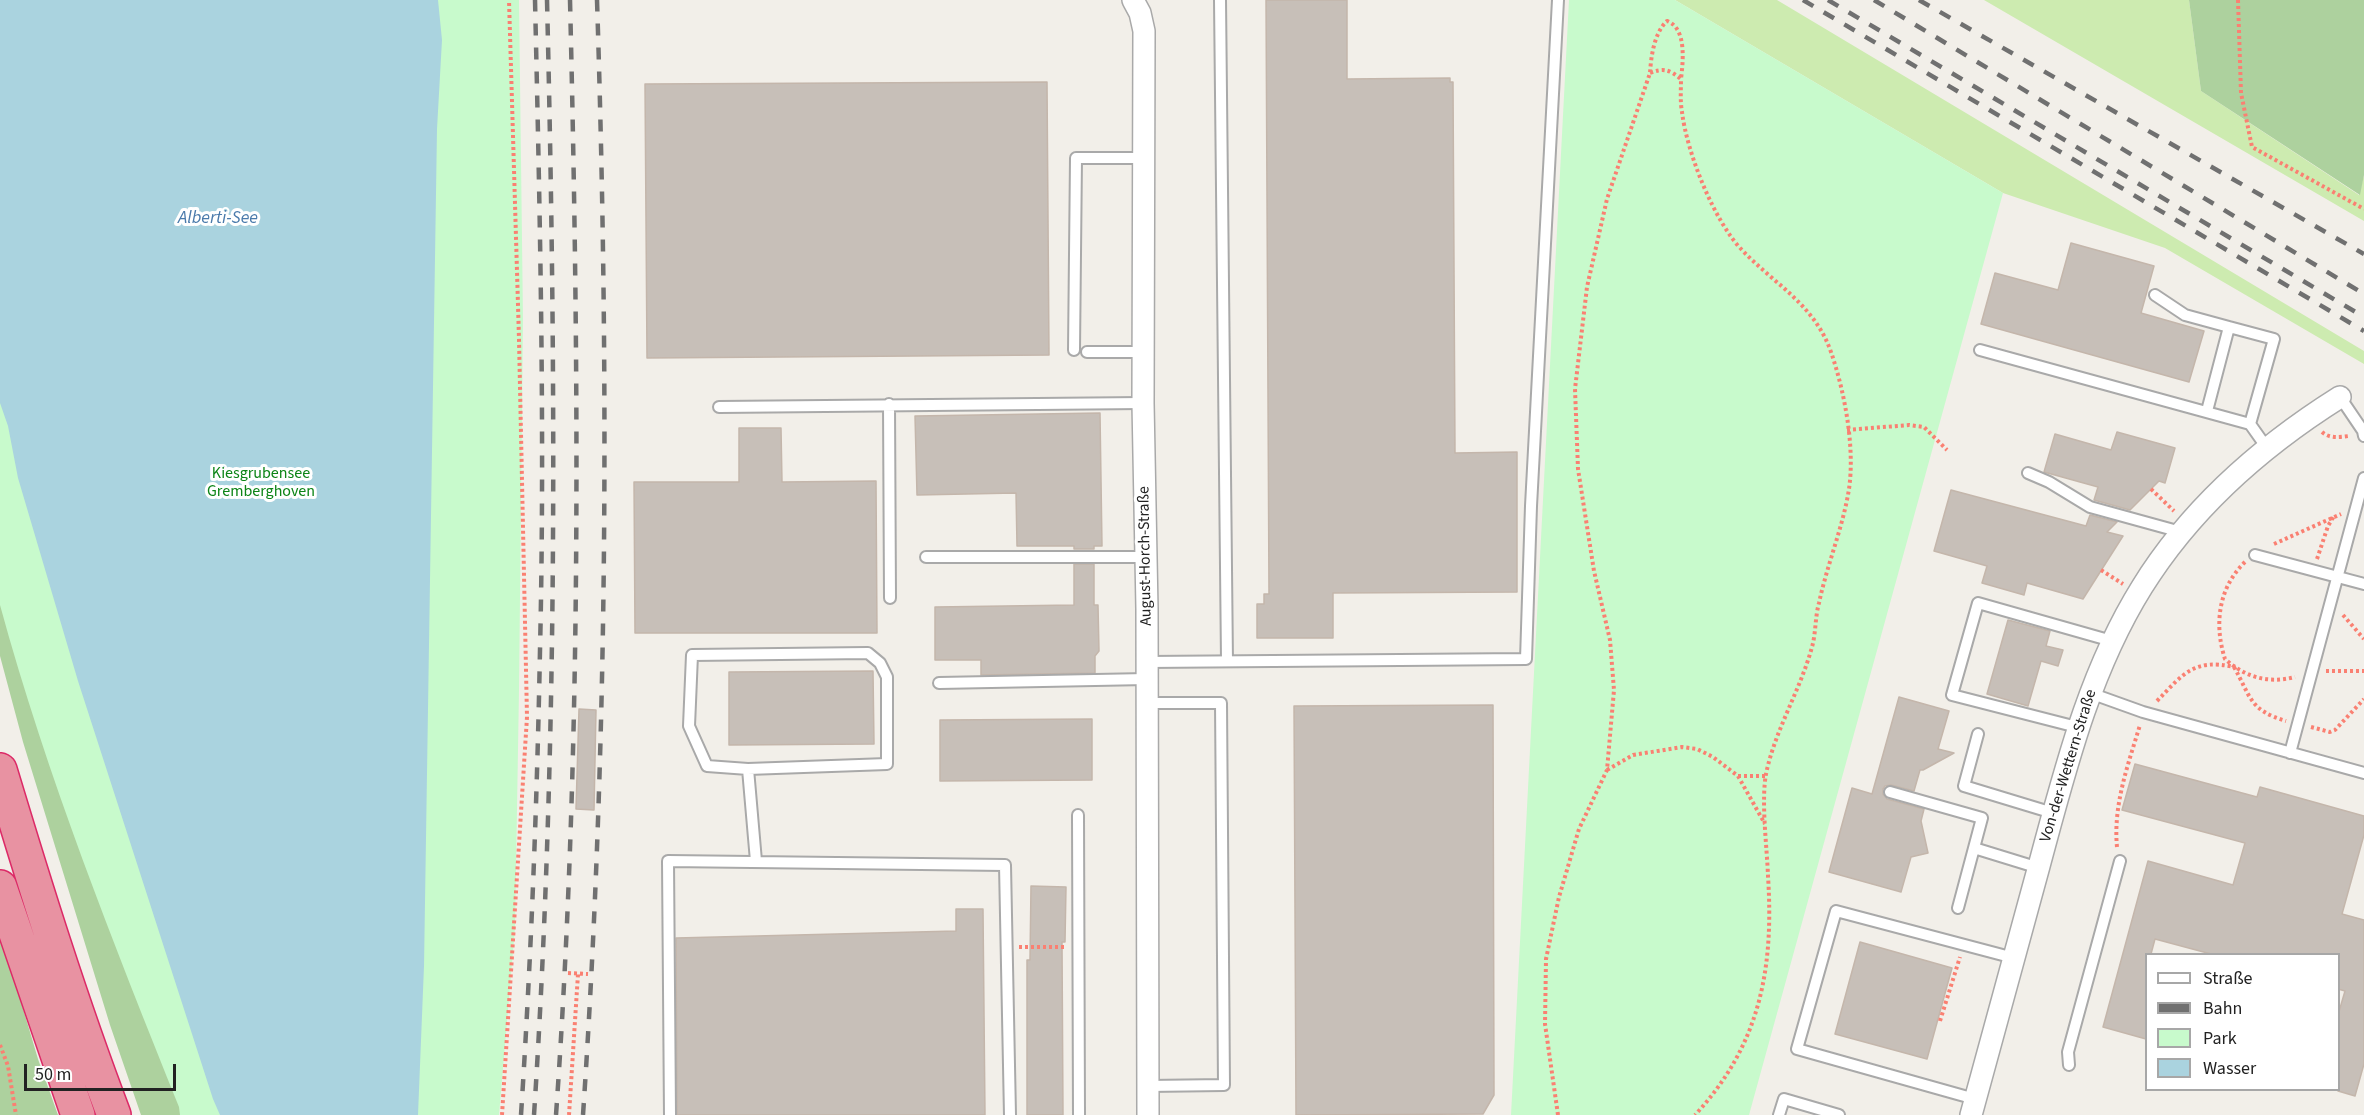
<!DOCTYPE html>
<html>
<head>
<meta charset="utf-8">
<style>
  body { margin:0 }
  #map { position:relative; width:2364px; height:1115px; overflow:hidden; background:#f2efe9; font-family:"Source Sans 3",sans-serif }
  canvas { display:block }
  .legend { position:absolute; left:2145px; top:953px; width:195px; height:138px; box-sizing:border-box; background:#fff; border:2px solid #a7a7a7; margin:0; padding:8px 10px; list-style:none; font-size:18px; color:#222 }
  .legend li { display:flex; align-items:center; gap:12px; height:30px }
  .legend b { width:30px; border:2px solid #a7a7a7 }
  .scale { position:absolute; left:24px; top:1064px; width:152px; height:27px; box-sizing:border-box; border:3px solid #222; border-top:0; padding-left:8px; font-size:18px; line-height:21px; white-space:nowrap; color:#222; -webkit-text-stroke:4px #fff; paint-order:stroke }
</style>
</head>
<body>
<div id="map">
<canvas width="2364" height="1115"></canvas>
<ul class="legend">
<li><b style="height:8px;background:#fff"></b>Straße</li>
<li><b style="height:8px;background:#707070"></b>Bahn</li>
<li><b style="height:16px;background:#c8facc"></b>Park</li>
<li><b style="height:16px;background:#aad3df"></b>Wasser</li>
</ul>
<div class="scale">50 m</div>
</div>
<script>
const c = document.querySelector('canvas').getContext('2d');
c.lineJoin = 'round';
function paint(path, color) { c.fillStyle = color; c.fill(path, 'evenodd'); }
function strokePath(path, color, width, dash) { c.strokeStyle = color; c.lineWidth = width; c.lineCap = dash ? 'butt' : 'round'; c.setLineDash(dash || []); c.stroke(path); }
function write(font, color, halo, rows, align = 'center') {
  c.font = font + ' "Source Sans 3",sans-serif'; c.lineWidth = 6; c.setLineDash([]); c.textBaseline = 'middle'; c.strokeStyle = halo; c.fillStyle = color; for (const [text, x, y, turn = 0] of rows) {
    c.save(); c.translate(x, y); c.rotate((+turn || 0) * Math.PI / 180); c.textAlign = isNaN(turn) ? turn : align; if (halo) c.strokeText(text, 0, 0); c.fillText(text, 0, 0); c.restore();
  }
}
paint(new Path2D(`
  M 1675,0 L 1777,0 L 2364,351 L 2364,364 L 2165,248 L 2003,193 Z
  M 1984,0 L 2189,0 L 2201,91 L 2359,195 L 2364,175 L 2364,221 Z`), '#cdebb0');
paint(new Path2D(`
  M 2189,0 L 2364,0 L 2364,175 L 2360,195 L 2201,91 Z
  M 0,403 L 220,1115 L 141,1115 L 110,1025 L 23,742 L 0,656 Z
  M 0,931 L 38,1059 L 58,1115 L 0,1115 Z`), '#add19e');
paint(new Path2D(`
  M 0,0 L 519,0 L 523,319 L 519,690 L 515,928 L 499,1115 L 180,1115 L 179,1107 C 113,942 47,777 0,605 Z
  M 1569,0 L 1675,0 L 2003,193 L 1749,1115 L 1511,1115 Z`), '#c8facc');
paint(new Path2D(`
  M 0,0 L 438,0 L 442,40 L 437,129 L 424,966 L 418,1115 L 220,1115 L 213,1099 L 78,681 L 18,478 L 8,426 L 0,403 Z`), '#aad3df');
const building = new Path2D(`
  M 1266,0 L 1347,0 L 1347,79 L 1450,78 L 1450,82 L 1453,82 L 1455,453 L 1517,452 L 1517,592 L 1333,593 L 1333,638 L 1257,638 L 1257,604 L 1264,604 L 1264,594 L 1269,594 Z
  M 1047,82 L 1049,355 L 647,358 L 645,84 Z
  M 2071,243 L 2154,266 L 2141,313 L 2204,331 L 2189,382 L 1981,324 L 1995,273 L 2058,290 Z
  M 1100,413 L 1102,546 L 1094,546 L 1094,549 L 1074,549 L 1074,546 L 1017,546 L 1016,493 L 917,495 L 915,416 Z
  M 739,428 L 781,428 L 782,482 L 876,481 L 877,633 L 635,633 L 634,482 L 739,482 Z
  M 2117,432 L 2175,448 L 2165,483 L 2159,481 L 2130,510 L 2094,500 L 2098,487 L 2044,472 L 2055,434 L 2111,450 Z
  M 1951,490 L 2086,526 L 2090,515 L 2117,522 L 2107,532 L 2123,536 L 2083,599 L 2027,583 L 2024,595 L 1982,583 L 1987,566 L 1934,551 Z
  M 1074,564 L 1094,564 L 1094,605 L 1098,605 L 1099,651 L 1095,656 L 1095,673 L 981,675 L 981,660 L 935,660 L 935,607 L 1074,605 Z
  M 2008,620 L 2050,631 L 2046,646 L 2063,650 L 2058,666 L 2041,661 L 2028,706 L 1987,694 Z
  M 873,671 L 874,744 L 729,745 L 729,672 Z
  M 1899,697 L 1949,711 L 1938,749 L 1954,753 L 1923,770 L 1920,770 L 1914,791 L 1891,785 L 1885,786 L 1883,789 L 1883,794 L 1887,799 L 1924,809 L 1921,821 L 1928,853 L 1911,857 L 1901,892 L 1829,872 L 1852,788 L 1872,794 Z
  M 1493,705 L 1494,1095 L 1483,1114 L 1296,1115 L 1294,706 Z
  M 579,709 L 596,710 L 594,810 L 576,809 Z
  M 1092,719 L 1092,780 L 940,781 L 940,720 Z
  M 2135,764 L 2257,797 L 2260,787 L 2364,816 L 2364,835 L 2342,914 L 2364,920 L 2364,1064 L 2355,1096 L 2338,1091 L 2338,1015 L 2345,991 L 2338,989 L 2338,954 L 2211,954 L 2155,939 L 2151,954 L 2146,954 L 2146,1039 L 2103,1027 L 2148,861 L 2233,885 L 2245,843 L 2122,810 Z
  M 1031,886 L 1066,887 L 1065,942 L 1062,942 L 1063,1115 L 1027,1115 L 1027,960 L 1030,960 Z
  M 956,909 L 983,909 L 985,1115 L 677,1115 L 676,938 L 956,931 Z
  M 1860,942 L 1952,968 L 1927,1059 L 1835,1034 Z`);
paint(building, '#c7bfb8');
strokePath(building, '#c4b6ab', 1.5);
const lane = new Path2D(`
  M 1220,0 L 1227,661
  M 2155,295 L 2185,315 L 2229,327 L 2207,411
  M 2229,327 L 2274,339 L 2250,424
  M 1074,350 L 1076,158 L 1144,158
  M 1980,350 L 2250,424 L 2267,448
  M 1087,352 L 1143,352
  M 2340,397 L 2363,431 L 2364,436
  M 889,404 L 890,598
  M 719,407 L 1143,403
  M 2028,473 L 2049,482 L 2090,507 L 2181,532
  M 2255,555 L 2364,584
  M 926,557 L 1146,557
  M 868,653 L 880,663 L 887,677 L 887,764 L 748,769 L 707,766 L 689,726 L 692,655 Z
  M 1147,662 L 1526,659 L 1531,506 L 1558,0
  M 939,683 L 1147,679
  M 2090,693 L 2143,712 L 2364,773
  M 1147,703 L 1221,703 L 1224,1085 L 1148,1086
  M 2077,727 L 1952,695 L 1978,603 L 2112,641
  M 1978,734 L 1964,786 L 2053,813
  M 2290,753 L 2364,478
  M 748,769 L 756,861
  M 1890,792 L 1982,818 L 1958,908
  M 1078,815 L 1079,1115
  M 1974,848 L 2039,868
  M 2069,1065 L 2068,1052 L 2120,861
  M 1975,1099 L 1797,1049 L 1836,911 L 2014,958
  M 670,1115 L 668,861 L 1005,865 L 1010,1115
  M 1779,1115 L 1784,1099 L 1839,1115`);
const street = new Path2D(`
  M 1133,0 L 1140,13 L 1144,31 L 1143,403 L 1147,609 L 1148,1115
  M 1971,1115 C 1994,1032 2017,949 2039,866 C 2065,770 2089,672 2142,587 C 2191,508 2262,446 2340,397`);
const highway = new Path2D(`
  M 0,770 C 35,886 71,1002 114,1115
  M 0,887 L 78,1115`);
strokePath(lane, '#a9a9a9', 14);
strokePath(street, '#a9a9a9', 24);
strokePath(highway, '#dc2a67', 36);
strokePath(new Path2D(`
  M 2238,0 L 2241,93 L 2252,147 L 2364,209
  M 1650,73 C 1663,68 1669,69 1681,79 C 1681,90 1680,101 1682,112 C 1687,153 1714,221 1742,250 C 1775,285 1816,305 1832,355 C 1845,394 1855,448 1849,489 C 1843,527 1827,565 1819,603 C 1815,617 1816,633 1812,647 C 1800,691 1775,730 1766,774 C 1761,802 1767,847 1768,876 C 1774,969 1760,1045 1695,1115
  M 1847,430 L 1909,425 L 1924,427 L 1947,450
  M 2322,432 C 2330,439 2340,437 2349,436
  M 2151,489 L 2174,511
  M 2274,544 L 2341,514
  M 2317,559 L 2328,526 L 2334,516
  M 2245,562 C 2218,588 2214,625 2225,659 C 2245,677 2268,684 2295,677
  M 2101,570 L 2123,584
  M 2343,615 L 2364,639
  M 2326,671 L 2364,671
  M 2157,701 C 2183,674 2194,658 2234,667 C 2251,697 2249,710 2286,721
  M 2311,727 L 2330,732 L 2335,730 L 2364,699
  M 1607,770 L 1633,755 L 1682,747 L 1697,749 L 1713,757 L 1738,776 L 1765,824
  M 1738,776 L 1766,776
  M 2117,847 C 2113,805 2128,765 2140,725
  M 1019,947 L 1066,947
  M 568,973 L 588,974
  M 1940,1021 L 1960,957
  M 0,1045 L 8,1066 L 16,1115
  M 502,1115 L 527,717 L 519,339 L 509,0
  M 569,1115 L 578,974
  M 1558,1115 L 1545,1024 L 1546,959 L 1559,897 L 1579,829 L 1607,770 L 1614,690 L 1610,640 L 1594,571 L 1578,469 L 1575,389 L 1587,287 L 1607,199 L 1650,73 C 1651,57 1654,33 1667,21 C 1687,28 1683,62 1681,79`), '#fa8072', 4, [3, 3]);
strokePath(lane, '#fff', 10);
strokePath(street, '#fff', 21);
strokePath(highway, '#e892a2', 33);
strokePath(new Path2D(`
  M 1803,0 L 2364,331
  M 1828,0 L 2364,317
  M 1874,0 L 2364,294
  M 1919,0 L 2364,254
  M 521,1115 C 531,960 537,805 540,650 C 545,433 540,217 535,0
  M 534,1115 C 558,744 556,372 547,0
  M 556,1115 C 582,744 579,372 570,0
  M 583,1115 C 608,744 609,372 597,0`), '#707070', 4.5, [12, 12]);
write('16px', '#0c8416', '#fff', [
  ["Kiesgrubensee",261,474],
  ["Gremberghoven",261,492]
]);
write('16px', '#222', '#fff', [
  ["August-Horch-Straße",1146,556,-91],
  ["Von-der-Wettern-Straße",2069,766,-73]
]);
write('italic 18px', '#4a7aab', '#fff', [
  ["Alberti-See",218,219]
]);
</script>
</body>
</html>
